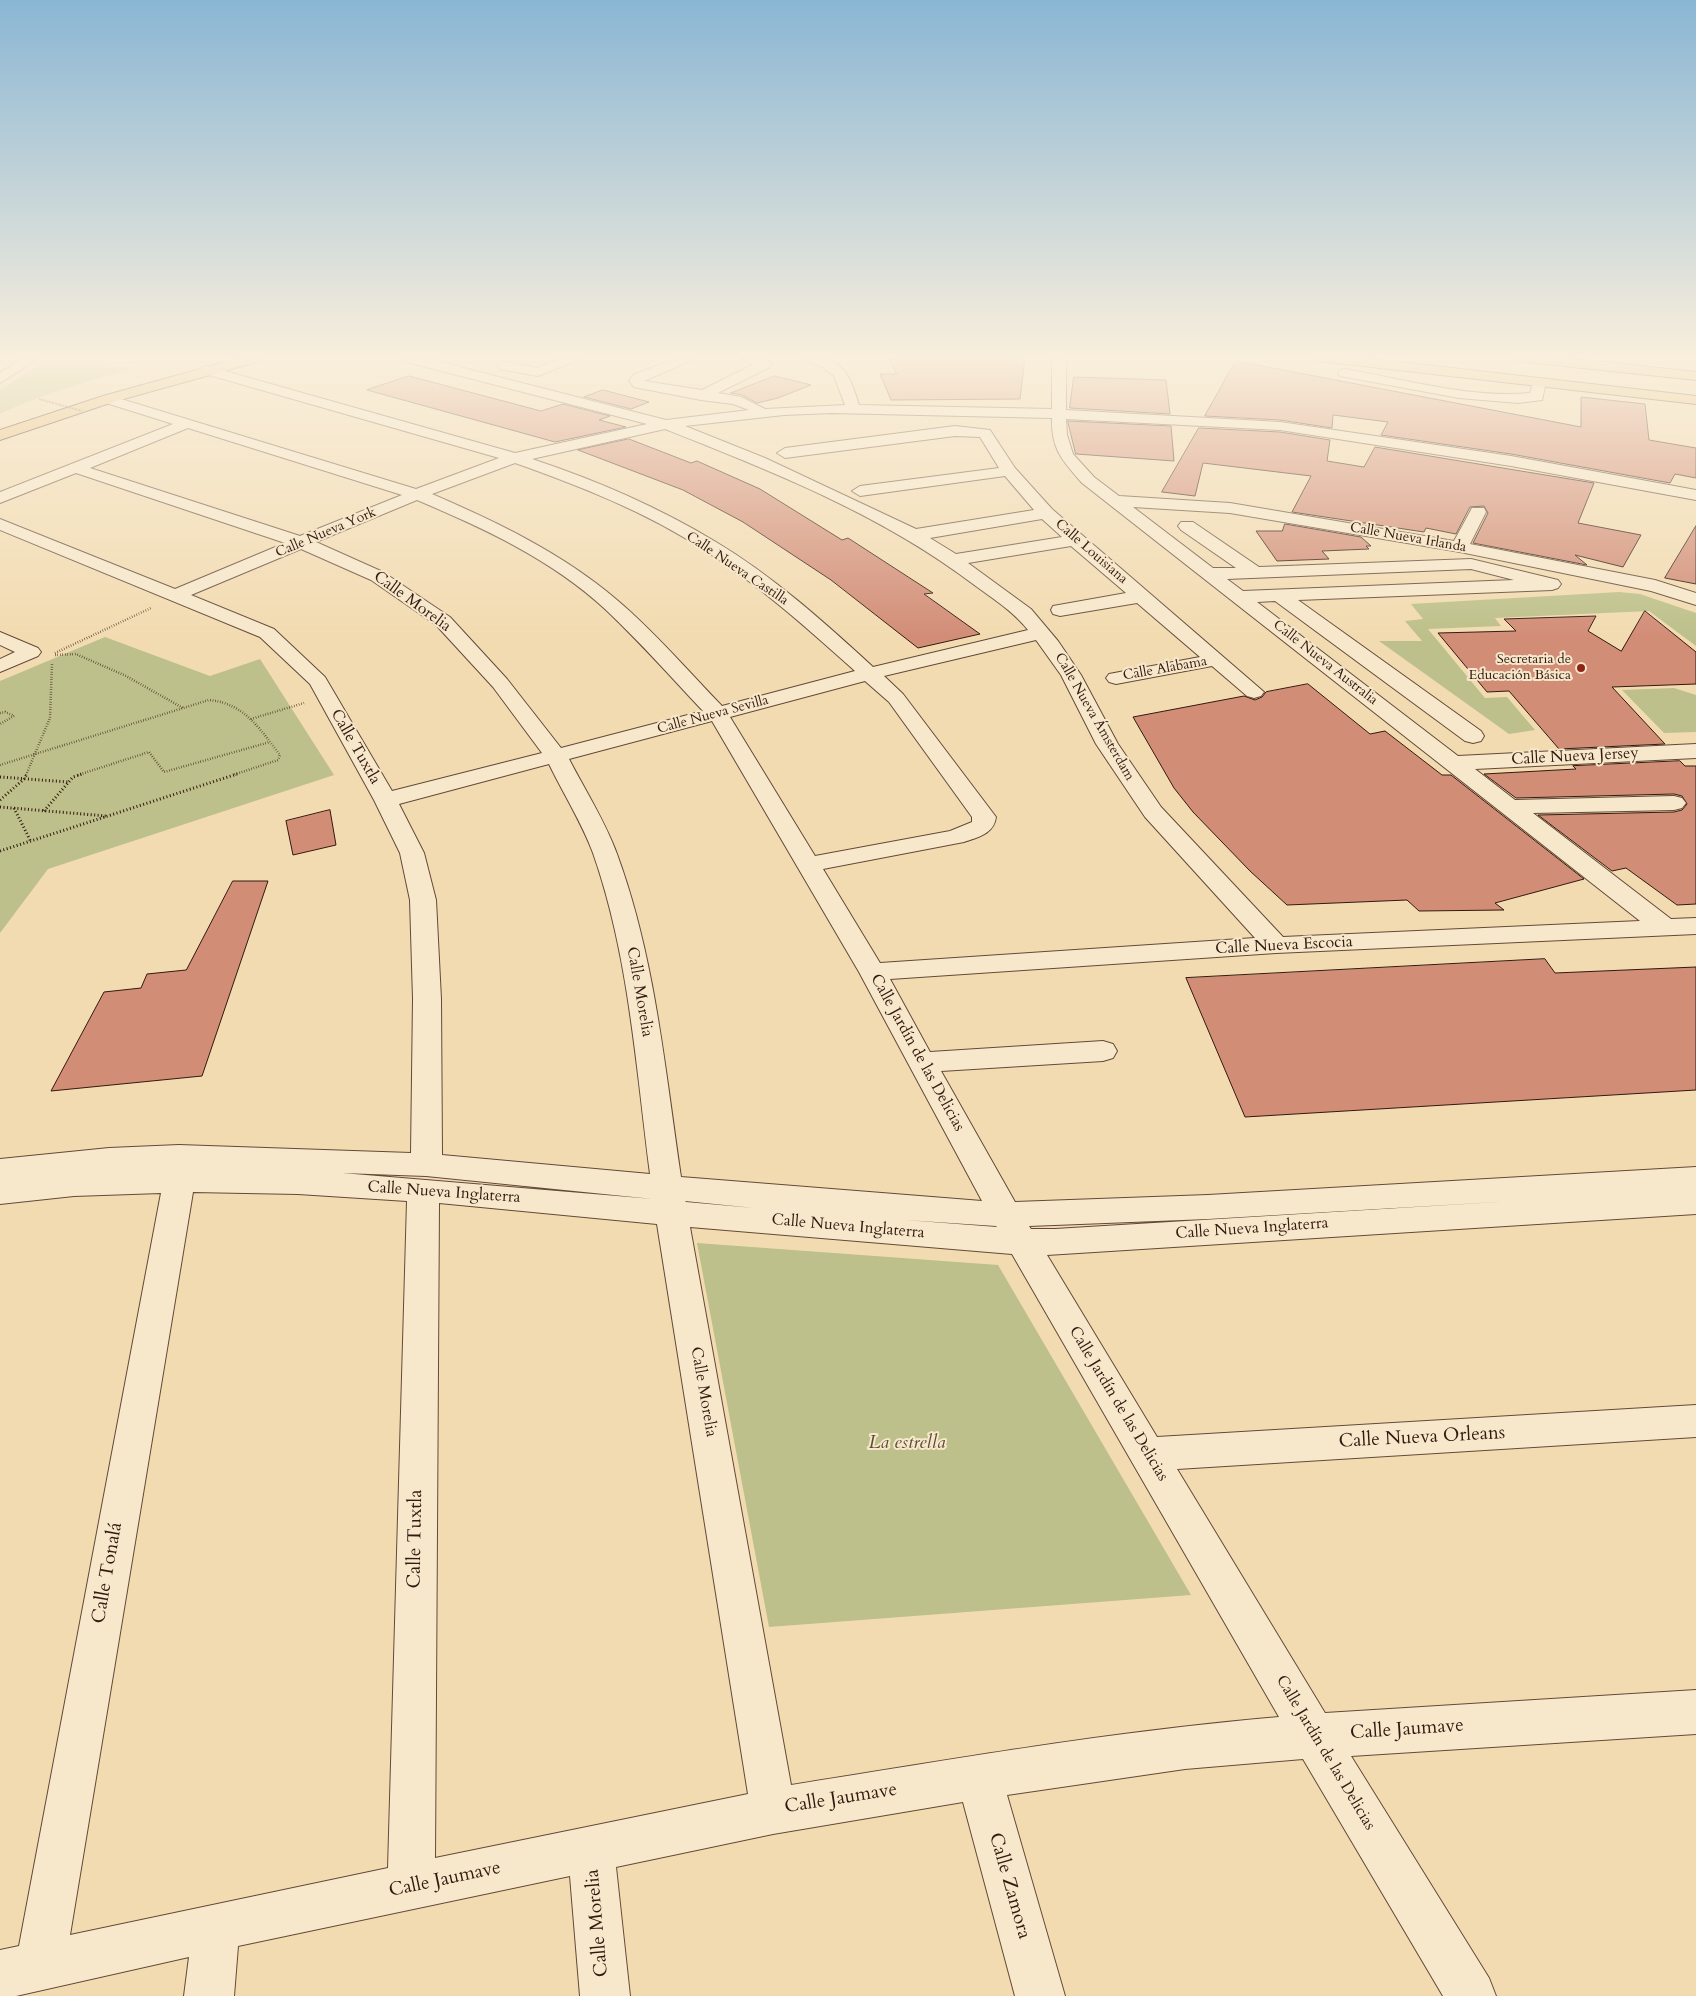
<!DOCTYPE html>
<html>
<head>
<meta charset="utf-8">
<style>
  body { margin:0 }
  canvas { display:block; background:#f2dbb1 }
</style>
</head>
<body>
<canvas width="1696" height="1996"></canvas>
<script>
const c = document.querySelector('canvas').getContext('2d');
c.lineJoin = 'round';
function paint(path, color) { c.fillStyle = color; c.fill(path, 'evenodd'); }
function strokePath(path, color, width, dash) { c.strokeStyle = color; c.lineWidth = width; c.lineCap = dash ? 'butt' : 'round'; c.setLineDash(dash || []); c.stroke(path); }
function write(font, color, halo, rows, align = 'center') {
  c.font = font + ' Cardo,serif'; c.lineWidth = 4; c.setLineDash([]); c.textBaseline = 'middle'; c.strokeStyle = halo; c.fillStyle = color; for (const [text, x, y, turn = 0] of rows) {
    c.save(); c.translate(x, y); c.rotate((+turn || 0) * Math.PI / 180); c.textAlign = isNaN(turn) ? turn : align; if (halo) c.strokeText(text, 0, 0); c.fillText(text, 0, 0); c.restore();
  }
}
paint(new Path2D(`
  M 41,364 L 137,367 C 91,381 43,393 0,414 L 0,390 Z
  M 1619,592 L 1640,594 L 1696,613 L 1696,646 L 1649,611 L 1495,618 L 1501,626 L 1428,629 L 1485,698 L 1507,697 L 1535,730 L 1509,734 L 1379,641 L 1422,641 L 1405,621 L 1423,619 L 1411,604 Z
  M 105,637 L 210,676 L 260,659 L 334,775 L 48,869 L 0,933 L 0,681 Z
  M 1674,688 L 1696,695 L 1696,732 L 1664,733 L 1622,690 Z
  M 697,1243 L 998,1265 L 1191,1595 L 769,1627 Z`), '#bdc08a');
const building = new Path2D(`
  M 919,357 L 1025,357 L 1020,399 L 891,400 L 880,374 L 897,374 L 888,359 Z
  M 1236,361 L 1581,427 L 1581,397 L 1645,404 L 1649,440 L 1696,448 L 1696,478 L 1675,474 L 1670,483 L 1511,454 L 1381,435 L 1388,422 L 1333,415 L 1332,428 L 1280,420 L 1205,416 Z
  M 409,376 L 541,411 L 563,404 L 610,416 L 599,420 L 626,427 L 555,442 L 367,390 Z
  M 775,376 L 811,385 L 778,398 L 757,403 L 742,395 L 731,393 Z
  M 1074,377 L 1166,380 L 1170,414 L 1070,408 Z
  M 603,390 L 649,402 L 631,409 L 584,397 Z
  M 1068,421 L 1171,426 L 1174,461 L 1076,454 Z
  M 1199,428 L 1280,432 L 1330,440 L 1327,461 L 1364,467 L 1375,447 L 1594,483 L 1578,523 L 1641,535 L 1623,567 L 1575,555 L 1587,565 L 1473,543 L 1488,513 L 1484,506 L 1470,507 L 1456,534 L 1426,528 L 1424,532 L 1292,512 L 1311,476 L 1203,463 L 1195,496 L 1162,492 Z
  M 629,439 L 691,463 L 697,461 L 760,489 L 842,540 L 848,538 L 933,593 L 924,594 L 980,634 L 918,648 L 831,580 L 743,522 L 683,490 L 578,450 Z
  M 1285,524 L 1361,537 L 1371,546 L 1366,546 L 1369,549 L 1322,551 L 1329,559 L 1277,561 L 1256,531 L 1282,531 Z
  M 1696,526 L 1696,584 L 1665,578 Z
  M 1645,611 L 1696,652 L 1696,684 L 1612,687 L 1665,744 L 1559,749 L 1509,691 L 1487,692 L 1438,633 L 1516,631 L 1504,619 L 1596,616 L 1588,631 L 1621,651 Z
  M 1308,684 L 1370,734 L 1385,731 L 1442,775 L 1451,775 L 1584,879 L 1495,903 L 1504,910 L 1419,911 L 1407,900 L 1287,905 L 1250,871 L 1193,812 L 1174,788 L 1133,717 L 1244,696 L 1255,700 L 1262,697 L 1266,692 Z
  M 1680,761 L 1685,766 L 1696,766 L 1696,904 L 1677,905 L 1626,868 L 1612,871 L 1538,815 L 1674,812 L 1682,810 L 1687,804 L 1682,796 L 1674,794 L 1516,798 L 1484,774 L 1576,769 L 1573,766 Z
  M 330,810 L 336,845 L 293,855 L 286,821 Z
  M 233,881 L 268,881 L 202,1076 L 51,1091 L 104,992 L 141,988 L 147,974 L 186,970 Z
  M 1545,959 L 1555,973 L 1696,967 L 1696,1090 L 1245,1117 L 1186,978 Z`);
paint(building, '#d28d77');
strokePath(building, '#331910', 1);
const minor = new Path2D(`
  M 25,357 L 41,357 L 0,383 L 0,373 Z
  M 398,357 L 421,357 L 666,420 L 749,410 L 733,404 L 701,400 L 639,388 L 634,387 L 629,381 L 633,375 L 680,357 L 699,357 L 644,381 L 702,390 L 754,364 L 740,357 C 750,357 764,355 772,364 L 770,367 L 718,393 L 741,397 L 765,409 L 845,405 L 834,376 L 822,367 L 799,357 C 840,357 847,366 859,405 L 1052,409 L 1052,357 L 1066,357 L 1066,410 L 1280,422 L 1511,456 L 1696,490 L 1696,500 L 1511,466 L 1280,430 L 1066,419 L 1067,435 L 1073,454 L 1094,477 L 1119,496 L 1230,503 L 1454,541 L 1472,508 L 1484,508 L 1486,512 L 1470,544 L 1655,580 L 1696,593 L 1696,605 L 1651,591 L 1460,552 L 1230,513 L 1133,507 L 1213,568 L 1236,568 L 1181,530 L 1178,526 L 1181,522 L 1193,522 L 1259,567 L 1471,559 L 1558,580 L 1561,584 L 1558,588 L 1552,590 L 1298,600 L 1481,731 L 1484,736 L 1481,741 L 1473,743 L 1465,741 L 1275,601 L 1257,602 L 1458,756 L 1696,744 L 1696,758 L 1475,769 L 1515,800 L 1674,796 L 1682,798 L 1686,803 L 1682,808 L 1674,810 L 1533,813 L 1671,919 L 1696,918 L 1696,934 L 1276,953 L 890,979 L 930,1052 L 1103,1041 L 1113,1044 L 1117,1051 L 1113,1058 L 1103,1061 L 941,1071 L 1015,1202 L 1208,1195 L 1696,1167 L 1696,1214 L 1047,1255 L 1157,1437 L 1696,1405 L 1696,1437 L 1177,1469 L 1325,1713 L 1696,1690 L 1696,1734 L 1351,1756 L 1489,1978 L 1496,1996 L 1443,1996 L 1303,1759 L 1185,1769 L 1007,1795 L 1065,1996 L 1015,1996 L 963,1802 L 773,1834 L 616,1867 L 630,1996 L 580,1996 L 570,1876 L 238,1946 L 234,1996 L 184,1996 L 189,1957 L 16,1996 L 0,1996 L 0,1950 L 19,1946 L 161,1193 L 74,1196 L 0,1204 L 0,1159 L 109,1148 L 179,1145 L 411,1153 L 413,999 L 410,900 L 400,853 L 374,800 L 310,684 L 260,637 L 0,530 L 0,519 L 175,589 L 285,543 L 76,473 L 0,503 L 0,492 L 173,424 L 103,402 L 101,399 L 108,395 L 416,489 L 499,458 L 202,373 L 200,370 L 202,367 L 207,366 L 515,453 L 647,424 L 399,360 ZM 832,413 L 1052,418 C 1051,450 1063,461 1082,483 L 1640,921 L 1283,937 L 1161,807 L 1118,744 L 1081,675 L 1058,641 L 1031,609 L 968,563 L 1071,546 L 1126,593 L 1053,606 L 1051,610 L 1053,614 L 1060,616 L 1137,603 L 1200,657 L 1109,674 L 1106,678 L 1109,682 L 1116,684 L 1212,666 L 1247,696 L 1254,698 L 1261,696 L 1264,692 L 1052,509 L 1015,468 L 990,430 L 955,426 L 785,448 L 777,453 L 785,458 L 955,436 L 980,437 L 999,468 L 860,486 L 852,491 L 860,496 L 1005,476 L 1034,510 L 916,529 L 765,458 L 685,426 L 784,415 ZM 188,428 L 402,495 L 300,536 L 90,468 ZM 665,429 C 771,471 881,514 973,584 C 992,598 1013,611 1028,630 L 873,667 C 824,622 773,576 716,542 C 658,507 596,480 532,459 ZM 515,463 C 580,486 646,512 704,550 C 759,585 807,628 855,671 L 722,706 C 689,672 653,630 617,600 C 562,553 497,522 432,494 ZM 417,500 C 483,528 551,559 605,609 C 639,641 671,677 703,711 L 561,748 L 507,679 L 450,617 L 383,572 L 316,542 ZM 1042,519 L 1062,537 L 956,554 L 930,538 ZM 301,549 L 371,580 L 436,625 L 493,687 L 542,753 L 392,791 L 325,677 L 274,629 L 191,595 ZM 1471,569 L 1514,580 L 1243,591 L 1227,579 ZM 1036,640 L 1061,675 L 1096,744 L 1145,817 L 1255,938 L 880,963 L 823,869 L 964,842 C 978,837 994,834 996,817 L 903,694 L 884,676 ZM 865,681 L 889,702 L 972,817 L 972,822 L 950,831 L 815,856 L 730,717 ZM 712,721 L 859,972 L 982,1201 L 681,1177 C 665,1069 655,957 617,854 C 605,821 585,790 569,759 ZM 549,764 C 563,793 582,823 593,853 C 629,955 636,1067 650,1174 L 442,1155 L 441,999 L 436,900 L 424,853 L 399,804 ZM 179,1167 L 222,1169 L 179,1167 L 90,1172 ZM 342,1173 L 426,1176 L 653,1199 ZM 193,1192 L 298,1194 L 407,1201 L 388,1868 L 70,1935 ZM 685,1201 L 754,1208 L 686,1202 ZM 1514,1201 L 1055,1229 L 1031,1229 L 1029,1226 L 1208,1219 ZM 439,1203 L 657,1224 L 748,1794 L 435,1858 ZM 905,1220 L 996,1226 L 997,1227 ZM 690,1227 L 1012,1254 L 1279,1717 C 1115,1731 953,1759 791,1785 Z
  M 566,357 L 585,357 L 538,376 L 500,369 L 498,366 L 505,362 L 537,368 Z
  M 1345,369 C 1401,379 1474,399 1530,393 L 1534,379 L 1539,378 L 1546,382 L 1542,400 L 1518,403 L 1459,398 L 1340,376 L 1338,373 L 1340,370 Z
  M 0,632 L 38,648 L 41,652 L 38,656 L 0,672 L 0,659 L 15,652 L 0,645 Z`);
const major = new Path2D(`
  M 243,357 L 265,357 L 264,360 L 113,402 L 0,440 L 0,430 L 103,396 Z
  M 1312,357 L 1356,357 L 1696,396 L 1696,404 L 1318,361 Z
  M 1510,357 L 1557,357 L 1696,372 L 1696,380 L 1516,361 Z`);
strokePath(minor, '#634a38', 2);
strokePath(major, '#331910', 2);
strokePath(new Path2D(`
  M 55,653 L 151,608
  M 55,655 L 76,654 L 126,676 L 183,708
  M 0,713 L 5,712 L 14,716 L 0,724
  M 251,719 L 304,703
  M 0,765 L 209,700 C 244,703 260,729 280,755 L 278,760 L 233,775
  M 26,775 L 50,718 L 52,664
  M 78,775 L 149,752 L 164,772 L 270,742`), '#331910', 2.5, [0.5, 2]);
strokePath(new Path2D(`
  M 0,777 L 68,782
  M 0,800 L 24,779 L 27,774
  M 0,807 L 106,816
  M 14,808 L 31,842
  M 44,811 L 73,777 L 82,774
  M 0,851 L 237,774`), '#331910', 3, [1, 2.5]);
paint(minor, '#f7e8cc');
paint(major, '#e9be78');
strokePath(new Path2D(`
  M 39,399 L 82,411`), '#331910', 2, [0.5, 1]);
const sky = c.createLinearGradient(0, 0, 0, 637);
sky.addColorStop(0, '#8ab6d4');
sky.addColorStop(0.56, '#f9efdc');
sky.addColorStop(1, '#f9efdc00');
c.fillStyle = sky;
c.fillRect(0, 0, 1696, 637);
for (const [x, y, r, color] of [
  [1581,668,5,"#8f2418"]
]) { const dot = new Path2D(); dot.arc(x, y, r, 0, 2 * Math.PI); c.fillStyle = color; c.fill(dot); strokePath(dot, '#f7e8cc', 2); }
write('14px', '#331910', '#f7e8cc', [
  ["Calle Nueva York",326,533,-23],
  ["Calle Nueva Irlanda",1408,538,10],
  ["Calle Louisiana",1091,552,41],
  ["Calle Nueva Castilla",737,569,34],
  ["Calle Nueva Australia",1325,663,38],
  ["Calle Alabama",1165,669,-10],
  ["Calle Nueva Sevilla",713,715,-15],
  ["Calle Nueva Ámsterdam",1094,717,60]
]);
write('14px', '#331910', '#f7e8cc', [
  ["Secretaria de",1571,660],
  ["Educación Básica",1571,676]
], 'right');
write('16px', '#331910', '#f7e8cc', [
  ["Calle Morelia",412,602,36],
  ["Calle Tuxtla",355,747,60],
  ["Calle Nueva Jersey",1575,757,-3],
  ["Calle Nueva Escocia",1284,946,-3],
  ["Calle Morelia",639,992,80],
  ["Calle Jardín de las Delicias",917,1053,61],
  ["Calle Nueva Inglaterra",444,1193,4],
  ["Calle Nueva Inglaterra",848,1227,5],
  ["Calle Nueva Inglaterra",1252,1229,-4],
  ["Calle Morelia",703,1392,80],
  ["Calle Jardín de las Delicias",1118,1404,59],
  ["Calle Jardín de las Delicias",1325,1753,59]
]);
write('19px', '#331910', '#f7e8cc', [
  ["Calle Nueva Orleans",1422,1438,-3],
  ["Calle Tuxtla",416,1539,-89],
  ["Calle Tonalá",108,1573,-80],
  ["Calle Jaumave",1407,1730,-4],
  ["Calle Jaumave",841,1799,-9],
  ["Calle Jaumave",445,1880,-12],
  ["Calle Zamora",1009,1886,74],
  ["Calle Morelia",598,1923,-95]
]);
write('italic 19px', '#5c4b35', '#f7e8cc', [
  ["La estrella",907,1444]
]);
</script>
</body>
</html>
